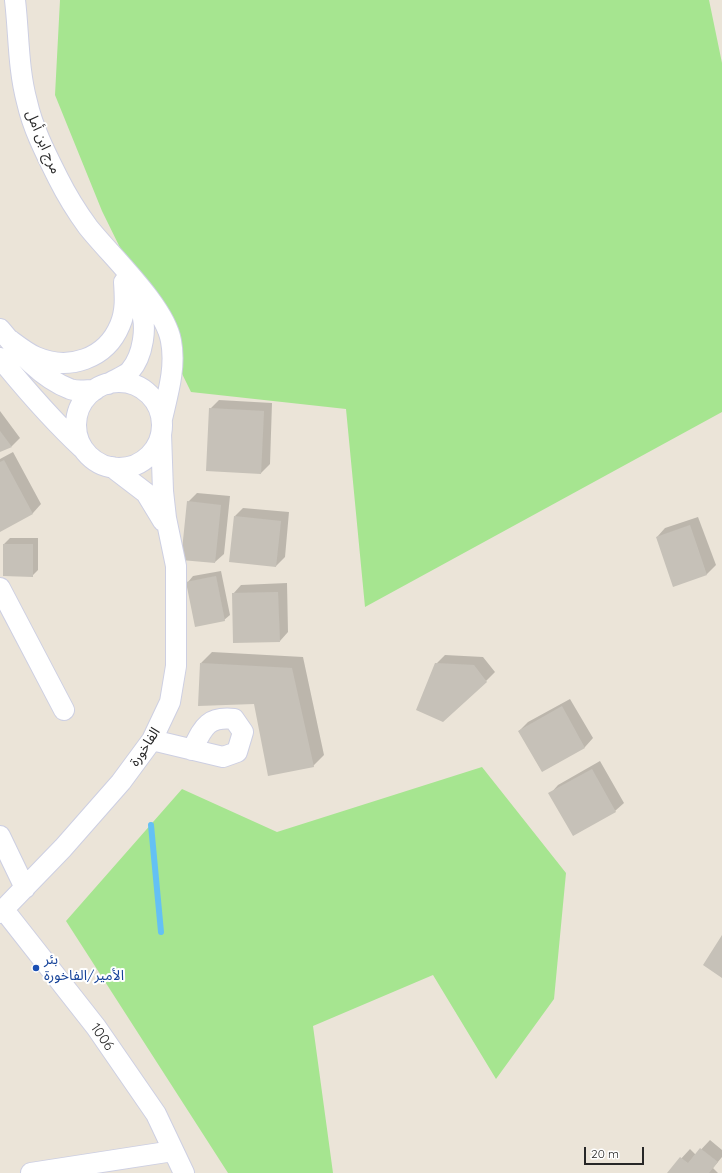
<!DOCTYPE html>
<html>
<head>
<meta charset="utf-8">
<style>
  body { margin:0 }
  #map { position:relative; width:722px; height:1173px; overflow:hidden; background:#ebe4d8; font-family:Quicksand,sans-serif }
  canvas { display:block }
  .scale { position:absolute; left:584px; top:1147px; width:60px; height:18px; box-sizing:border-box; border:2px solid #272727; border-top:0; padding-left:5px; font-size:12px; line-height:14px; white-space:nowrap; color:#272727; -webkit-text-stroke:3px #fff; paint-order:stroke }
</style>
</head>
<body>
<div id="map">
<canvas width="722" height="1173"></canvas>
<div class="scale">20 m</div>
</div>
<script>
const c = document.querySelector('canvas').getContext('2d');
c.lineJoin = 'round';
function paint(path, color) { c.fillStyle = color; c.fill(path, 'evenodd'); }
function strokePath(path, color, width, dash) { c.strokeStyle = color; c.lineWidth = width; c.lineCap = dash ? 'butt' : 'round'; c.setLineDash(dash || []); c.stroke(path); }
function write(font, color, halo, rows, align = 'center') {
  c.font = font + ' Quicksand,"Noto Sans Arabic",sans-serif'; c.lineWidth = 4; c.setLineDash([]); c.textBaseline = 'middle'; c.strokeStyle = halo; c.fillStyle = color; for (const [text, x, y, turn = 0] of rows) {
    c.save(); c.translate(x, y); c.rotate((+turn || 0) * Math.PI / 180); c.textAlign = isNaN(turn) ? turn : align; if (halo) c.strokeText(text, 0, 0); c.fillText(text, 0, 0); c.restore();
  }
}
paint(new Path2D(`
  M 60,0 L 709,0 L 722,63 L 722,412 L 365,607 L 346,409 L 191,392 L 102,211 L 55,95 Z
  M 482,767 L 566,873 L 554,999 L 496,1079 L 433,975 L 313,1026 L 333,1173 L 228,1173 L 66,921 L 182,789 L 277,832 Z`), '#a6e590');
paint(new Path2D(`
  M 219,400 L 272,403 L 270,464 L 261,473 L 210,409 Z
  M 0,411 L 20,438 L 12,446 L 0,451 Z
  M 13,452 L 41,504 L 33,513 L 0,531 L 0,459 Z
  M 197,493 L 230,496 L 224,554 L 215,562 L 188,502 Z
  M 243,508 L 289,512 L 285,557 L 276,566 L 235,516 Z
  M 698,517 L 716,565 L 707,574 L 674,585 L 657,537 L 665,528 Z
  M 10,538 L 38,538 L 38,570 L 32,576 L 4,575 L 4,544 Z
  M 221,571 L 230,615 L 224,620 L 188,582 L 193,576 Z
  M 287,583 L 288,632 L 280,641 L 233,594 L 241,585 Z
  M 212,652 L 303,657 L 324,755 L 313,766 L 255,703 L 201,663 Z
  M 445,655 L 483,657 L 495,672 L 486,681 L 436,664 Z
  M 570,699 L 593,738 L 585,747 L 542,771 L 519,731 L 528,722 Z
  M 600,761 L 624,803 L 615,811 L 550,794 L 558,785 Z
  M 710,1140 L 722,1150 L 722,1157 L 713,1168 L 718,1173 L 668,1173 L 690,1149 L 696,1155 Z`), '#0003');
strokePath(new Path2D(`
  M 151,825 L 161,932`), '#64c1f4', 6);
paint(new Path2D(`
  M 209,408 L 264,411 L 261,474 L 206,471 Z
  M 0,431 L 12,447 L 0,452 Z
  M 4,460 L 33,514 L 0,532 L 0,462 Z
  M 187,501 L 221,505 L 215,563 L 181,560 Z
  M 234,516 L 281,521 L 276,567 L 229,562 Z
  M 690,525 L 707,575 L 673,587 L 656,537 Z
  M 3,544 L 33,544 L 33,577 L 3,576 Z
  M 216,576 L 225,621 L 195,627 L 186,582 Z
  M 278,592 L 280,642 L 233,643 L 232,593 Z
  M 200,663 L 292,668 L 314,767 L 268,776 L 254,704 L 198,706 Z
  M 435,663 L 474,665 L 487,682 L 443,722 L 416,710 Z
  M 562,706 L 585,748 L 542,772 L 518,731 Z
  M 592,769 L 616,812 L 573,836 L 548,793 Z
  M 722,935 L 722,978 L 703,965 Z
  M 700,1148 L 718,1162 L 709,1173 L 667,1173 L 680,1157 L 688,1163 Z`), '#c6c1b8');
const minor = new Path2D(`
  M 15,0 C 19,34 18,69 27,102 C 33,129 46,154 58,178 C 66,194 77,212 88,227 C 111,256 165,306 171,341 C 176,367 168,393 162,419
  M 0,329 C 19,352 41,378 70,389 C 77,392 87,390 95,390
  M 10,340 C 18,346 27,353 36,357 C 69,371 106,359 120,325 C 126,311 125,297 124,282
  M 0,358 C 26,390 52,420 82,448
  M76 425a43 43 0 1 1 86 0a43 43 0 1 1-86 0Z
  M 108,384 C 114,380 125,376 130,371 C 143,356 148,326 140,308 C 137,301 132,295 129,289
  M 112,467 L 146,493 L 163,521
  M 0,588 L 64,710
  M 152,740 L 223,757 L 237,752 L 243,732 L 234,719 C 207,716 203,728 192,750
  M 0,836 L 25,888
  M 4,910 L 96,1027 L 156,1114 L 184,1173
  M 0,913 L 63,848 L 121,782 L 152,740 L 170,702 L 176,666 L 176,566 L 166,518 L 163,491 L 161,433
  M 31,1173 L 173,1151`);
strokePath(minor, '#cdcfe2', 22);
strokePath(minor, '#fff', 20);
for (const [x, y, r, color] of [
  [36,968,4,"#1a4fb4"]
]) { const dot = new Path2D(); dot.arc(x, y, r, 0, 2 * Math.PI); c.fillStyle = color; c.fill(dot); strokePath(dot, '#fff', 1.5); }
write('14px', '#272727', '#fff', [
  ["مرج ابن أمل",43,142,67],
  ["الفاخورة",145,747,-57],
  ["1006",102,1037,55]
]);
write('14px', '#164399', '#fff', [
  ["بئر",44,960],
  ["الأمير/الفاخورة",44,976]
], 'left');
</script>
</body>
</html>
